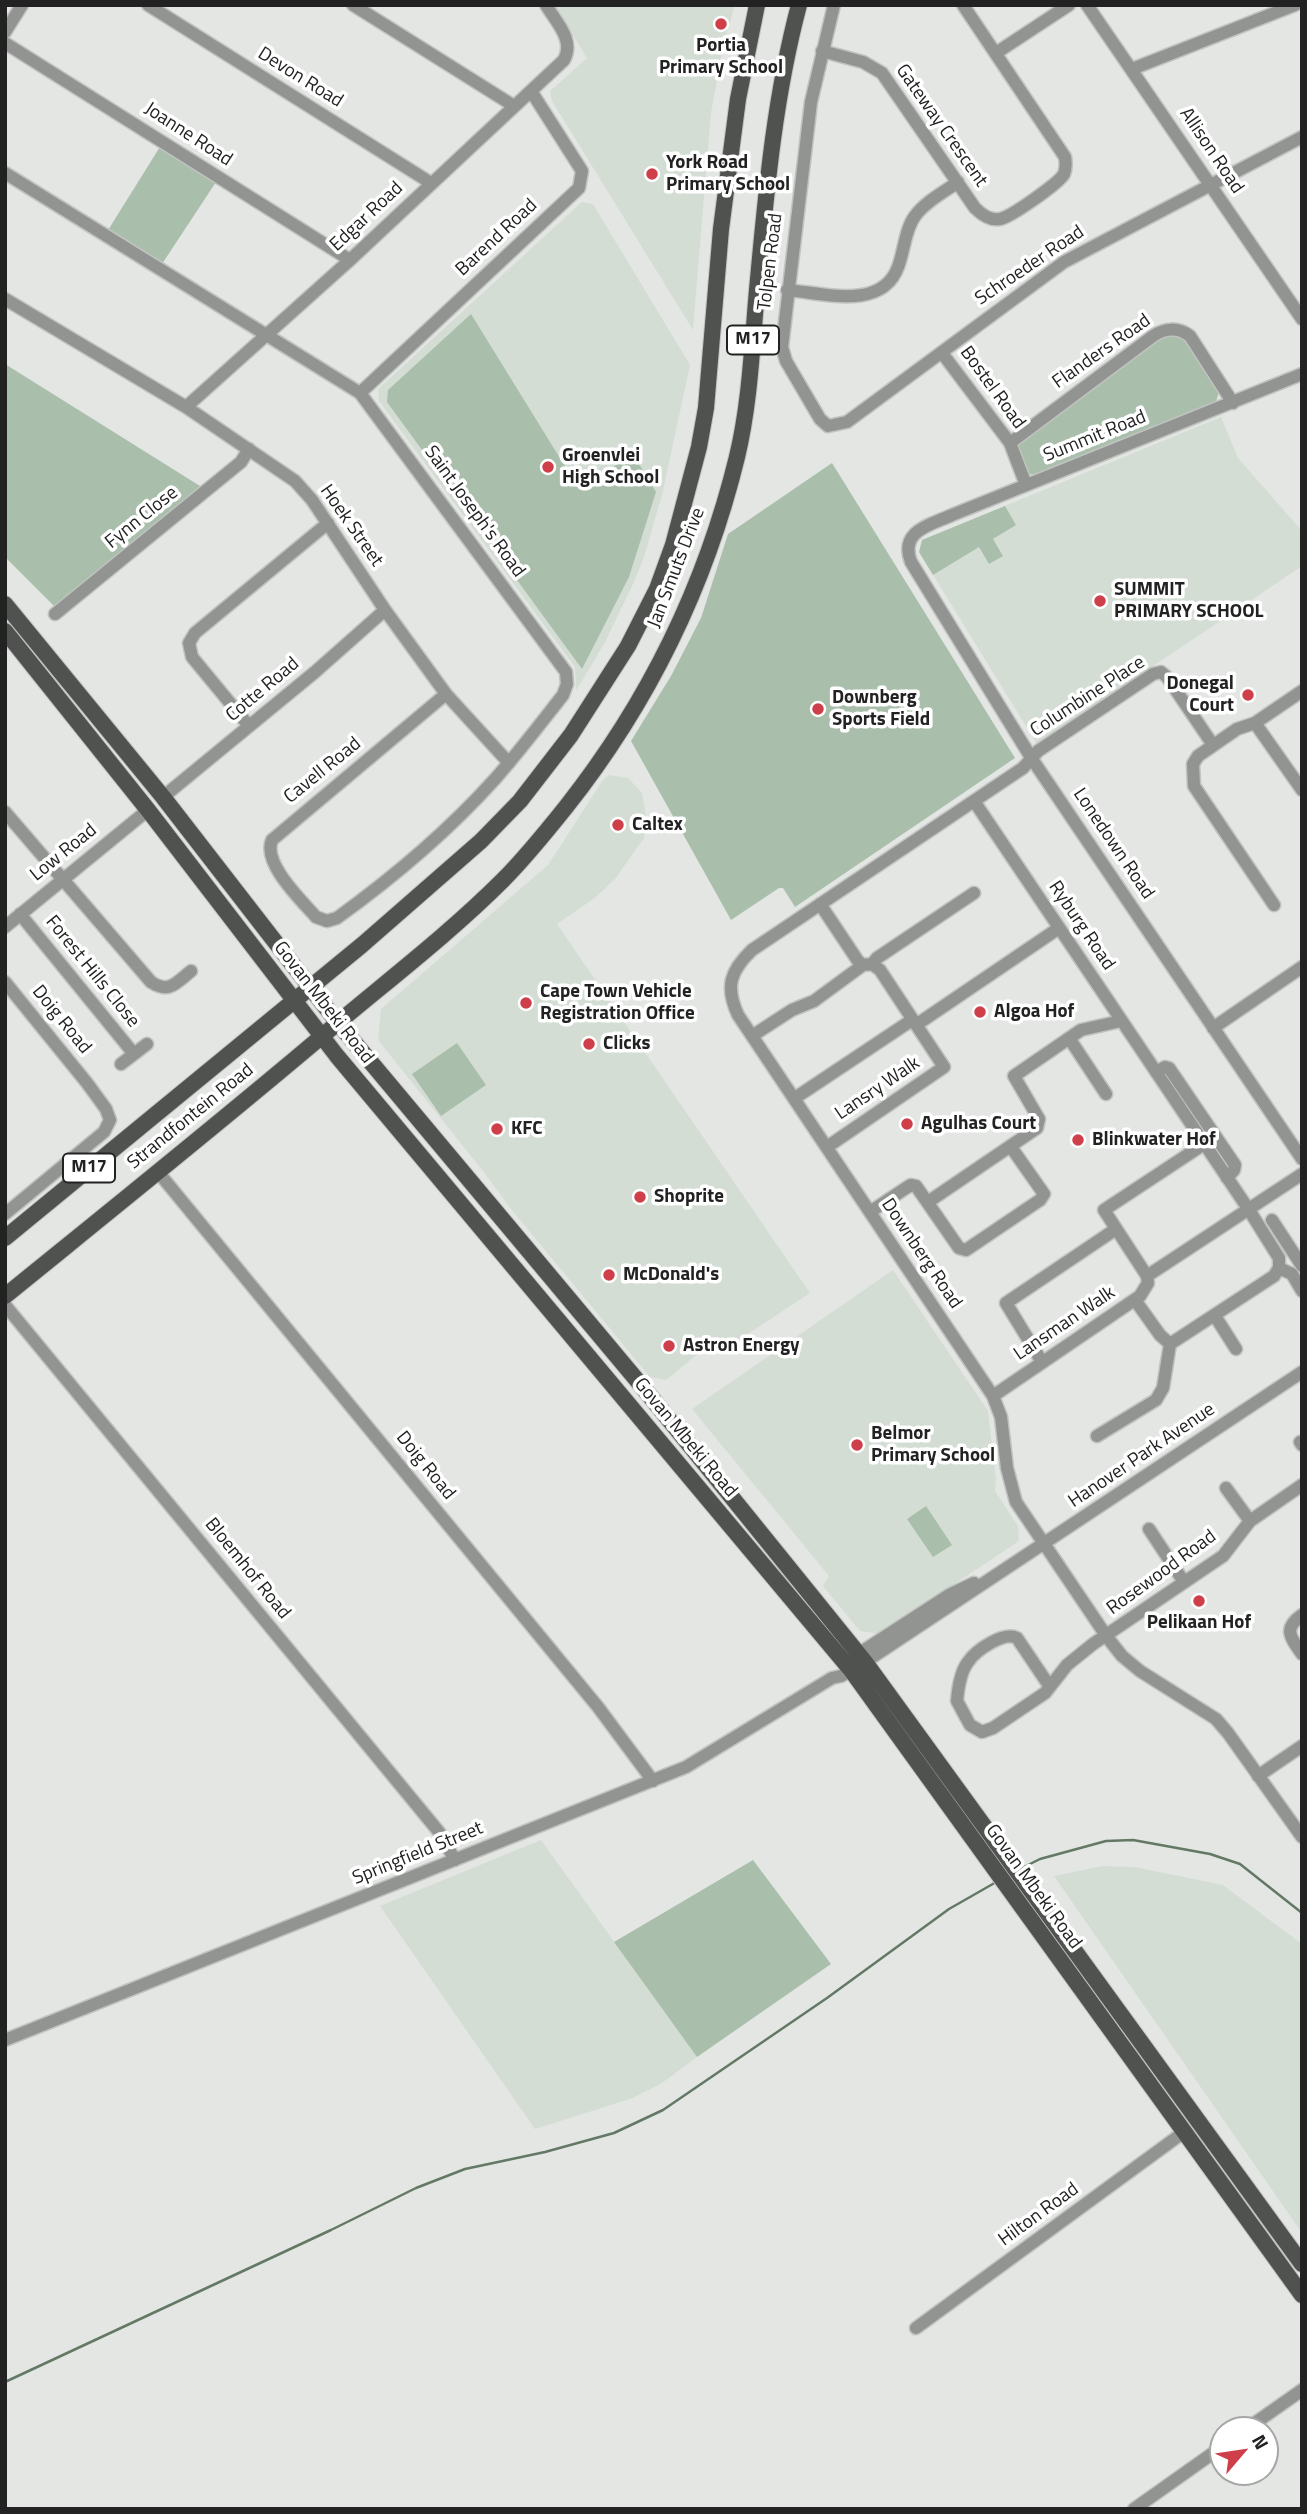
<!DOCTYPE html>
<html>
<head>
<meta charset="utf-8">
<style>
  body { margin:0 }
  #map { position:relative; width:1307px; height:2514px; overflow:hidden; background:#e3e6e3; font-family:"Titillium Web",sans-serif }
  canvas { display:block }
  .frame { position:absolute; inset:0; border:7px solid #212221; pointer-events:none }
  .north { position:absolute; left:1209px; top:2416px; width:70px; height:70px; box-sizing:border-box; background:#fff; border:2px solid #a6a7a6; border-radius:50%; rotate:61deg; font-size:19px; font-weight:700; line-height:28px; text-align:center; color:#212221 }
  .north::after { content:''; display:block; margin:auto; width:24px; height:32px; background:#cf3f4a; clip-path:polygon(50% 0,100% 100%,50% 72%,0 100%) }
</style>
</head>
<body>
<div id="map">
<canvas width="1307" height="2514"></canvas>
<div class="frame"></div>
<div class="north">N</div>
</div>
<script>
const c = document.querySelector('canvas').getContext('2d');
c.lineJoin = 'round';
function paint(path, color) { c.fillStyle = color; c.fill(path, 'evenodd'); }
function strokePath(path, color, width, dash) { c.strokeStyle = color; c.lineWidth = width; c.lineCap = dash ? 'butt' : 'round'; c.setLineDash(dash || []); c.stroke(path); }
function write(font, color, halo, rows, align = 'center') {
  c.font = font + ' "Titillium Web",sans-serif'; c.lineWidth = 7; c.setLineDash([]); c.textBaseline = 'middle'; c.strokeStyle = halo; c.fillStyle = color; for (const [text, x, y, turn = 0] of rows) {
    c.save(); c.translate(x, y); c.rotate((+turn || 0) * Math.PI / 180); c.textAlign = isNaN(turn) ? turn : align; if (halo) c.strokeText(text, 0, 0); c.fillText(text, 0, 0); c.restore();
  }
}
paint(new Path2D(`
  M 554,5 L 735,5 L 724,42 L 711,113 L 693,330 L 552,101 L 550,91 L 587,58 Z
  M 582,202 L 593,204 L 690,365 L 662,495 L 644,557 L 634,582 L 605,642 L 576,691 L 575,667 L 379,401 L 378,389 Z
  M 1221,417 L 1238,458 L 1302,531 L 1302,566 L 1037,744 L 919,552 L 922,540 Z
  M 609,775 L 628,778 L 642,793 L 647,822 L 644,838 L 615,879 L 596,897 L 557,924 L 810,1293 L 734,1343 L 711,1343 L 666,1380 L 650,1377 L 511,1209 L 483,1171 L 378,1040 L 381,1009 L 548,865 L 603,780 Z
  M 893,1270 L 988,1411 L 996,1480 L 995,1491 L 1018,1526 L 1019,1541 L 880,1634 L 860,1631 L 823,1586 L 829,1576 L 692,1409 Z
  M 541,1840 L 697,2057 L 662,2083 L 633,2098 L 535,2129 L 380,1906 Z
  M 1102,1866 L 1135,1867 L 1223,1885 L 1302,1944 L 1302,2233 L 1054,1876 Z`), '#d4ddd4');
paint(new Path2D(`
  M 163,142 L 218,179 L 160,267 L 105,235 Z
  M 471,314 L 579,489 L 633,454 L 656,492 L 629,577 L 582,669 L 387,402 L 388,390 Z
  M 1173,334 L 1185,339 L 1219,392 L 1216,402 L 1041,475 L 1027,474 L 1016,453 L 1017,444 L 1161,337 Z
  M 5,364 L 208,491 L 64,616 L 5,557 Z
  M 832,463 L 1015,758 L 795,907 L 783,888 L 779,888 L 731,920 L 631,741 L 671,676 L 701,618 L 728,534 Z
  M 1005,506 L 1016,525 L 993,539 L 1003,556 L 989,564 L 979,547 L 933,575 L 919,552 L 922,540 Z
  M 457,1043 L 486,1085 L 441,1116 L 412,1074 Z
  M 926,1506 L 952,1545 L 933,1557 L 907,1519 Z
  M 753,1860 L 831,1964 L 697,2057 L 614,1942 Z`), '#a9bfac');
strokePath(new Path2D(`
  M 1022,1868 L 1040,1859 L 1106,1841 L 1133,1840 L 1210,1854 L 1240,1864 L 1302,1913
  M 5,2382 L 331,2230 L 416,2188 L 465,2169 L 545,2152 L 614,2133 L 663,2110 L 827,1998 L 949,1909 L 998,1881`), '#637865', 2.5);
const minor = new Path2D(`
  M 148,5 L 431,183
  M 353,5 L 514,106
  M 834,5 L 811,102 L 782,347 L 786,361 L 820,419 L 828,426 L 847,422 L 1064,262 L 1302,137
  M 1087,5 L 1302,319
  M 5,32 L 22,5
  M 5,43 L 350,260
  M 822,51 L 863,62 L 882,73 L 975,208 C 982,215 990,221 1000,219 C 1011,217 1059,183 1064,174 C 1066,169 1066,163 1065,157 L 963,5
  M 996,53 L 1069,5
  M 1132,69 L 1295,5
  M 5,173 L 360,393 L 566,672 L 567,684 L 563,695 C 541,723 519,752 495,779 C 450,829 391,879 337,918 L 327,921 L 316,917 C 301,900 262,863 272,840 L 446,694
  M 787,290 C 823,293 882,311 898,267 C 904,252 905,229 915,216 C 925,202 944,192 958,182
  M 5,299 L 186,407 L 295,481 L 312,500 L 385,610 L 446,694 L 509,763
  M 942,353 L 1010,443 L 1026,485
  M 1302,374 L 952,515 C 930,525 899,531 911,562 L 1032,759 L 1302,1159
  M 360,393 L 579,188 L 582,171 L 531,91
  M 186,407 L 350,260 L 564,60 C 575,40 556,22 546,5
  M 1010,443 L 1153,336 C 1165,328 1178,327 1190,336 L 1233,403
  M 55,614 L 241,462 L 249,449
  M 1255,723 L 1302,790
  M 249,726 L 192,657 L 189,643 L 195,633 L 328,523
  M 1213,745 L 1167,677 L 1161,672 L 1153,674 L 1038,751 L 1023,768 L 752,950 C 730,971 725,987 738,1015 L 993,1396 L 1001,1417 L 1007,1468 L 1016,1502 L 1107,1637 L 1122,1656 L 1140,1671 L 1216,1719 L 1228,1733 L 1302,1837
  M 163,797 L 315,672 L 385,610
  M 974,801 L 1249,1210 L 1279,1258 L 1279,1268
  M 5,812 L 151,982 C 169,994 176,983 191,971
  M 820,904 L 858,961 L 863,965 L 872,964 L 880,970 L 944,1067 L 827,1147
  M 1274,905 L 1194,786 L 1193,764 L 1198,756 L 1237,729 L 1255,723 L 1302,691
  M 20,914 L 134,1054
  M 5,927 L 148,810
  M 872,964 L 877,958 L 974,893
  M 5,982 L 87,1083 L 106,1109 L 110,1120 L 104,1132 L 5,1214
  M 916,1025 L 1059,928
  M 1213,1028 L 1302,967
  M 752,1036 L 792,1010 L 814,1001 L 863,965
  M 1069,1038 L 1106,1094
  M 121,1064 L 147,1044
  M 1156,1072 L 1165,1067 L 1169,1068 L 1235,1165 L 1234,1170 L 1227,1178
  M 795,1098 L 912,1020
  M 163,1178 L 598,1707 L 653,1781
  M 928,1202 L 1037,1128 L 1039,1119 L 1014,1076 L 1081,1030 L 1121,1021
  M 870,1212 L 906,1188 L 911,1185 L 916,1186 L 959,1248 L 966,1250 L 1040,1200 L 1044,1194 L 1011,1147
  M 1272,1220 L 1302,1266
  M 1279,1268 L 1292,1274 L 1302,1291
  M 1147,1276 L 1104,1210 L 1204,1144
  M 1147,1276 L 1302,1174
  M 1135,1300 L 1160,1335 L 1170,1344
  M 5,1305 L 439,1832 L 455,1860
  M 1215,1316 L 1236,1349
  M 1170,1344 L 1274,1276 L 1279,1268
  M 1042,1362 L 1006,1303 L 1116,1229
  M 993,1396 L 1140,1296 L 1148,1283 L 1147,1276
  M 1097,1436 L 1156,1400 L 1163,1388 L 1170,1344
  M 1300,1442 L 1302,1445
  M 1226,1488 L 1250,1521
  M 1149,1529 L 1184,1582
  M 1302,1615 C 1282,1629 1291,1638 1302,1654
  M 852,1658 L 949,1595 L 974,1583
  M 1050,1687 L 1017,1638 C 1004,1631 976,1650 968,1662 C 961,1671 958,1689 957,1701 L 970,1725 L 982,1732 L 993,1728 L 1045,1693 L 1067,1665 L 1093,1644 L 1223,1556 L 1250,1521 L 1302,1485
  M 1258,1776 L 1302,1746
  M 5,2040 L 686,1767 L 832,1678 L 841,1676 L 865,1662 L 1302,1372
  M 916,2328 L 1184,2132
  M 1245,2430 L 1302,2390
  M 1134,2509 L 1223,2446`);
const major = new Path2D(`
  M 5,604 L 163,797 L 338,1023 L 641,1385 L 865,1662 L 1302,2264
  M 5,631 L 148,810 L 337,1056 L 851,1670 L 1302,2295
  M 5,1238 L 362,945 L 481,841 L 520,801 L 571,735 L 628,646 L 657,589 L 673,545 L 699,447 L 706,408 L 721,229 L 738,99 L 757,5
  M 5,1296 C 111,1210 217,1125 321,1037 C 382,985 447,936 503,880 C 526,857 546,832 566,807 C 649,702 705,588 737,457 C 750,403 752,346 757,290 C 766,194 774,99 799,5`);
strokePath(minor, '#c0c3c0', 15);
strokePath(major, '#c0c3c0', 18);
strokePath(minor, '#929492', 12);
strokePath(major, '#505250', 16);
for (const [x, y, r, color] of [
  [721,24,7,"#cf3f4a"],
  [652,174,7,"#cf3f4a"],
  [548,467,7,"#cf3f4a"],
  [1100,601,7,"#cf3f4a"],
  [1248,695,7,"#cf3f4a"],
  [818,709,7,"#cf3f4a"],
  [618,825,7,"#cf3f4a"],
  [526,1003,7,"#cf3f4a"],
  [980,1012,7,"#cf3f4a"],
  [589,1044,7,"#cf3f4a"],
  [907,1124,7,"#cf3f4a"],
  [497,1129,7,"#cf3f4a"],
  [1078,1140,7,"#cf3f4a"],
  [640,1197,7,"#cf3f4a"],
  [609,1275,7,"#cf3f4a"],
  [669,1346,7,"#cf3f4a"],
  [857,1445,7,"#cf3f4a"],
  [1199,1601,7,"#cf3f4a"]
]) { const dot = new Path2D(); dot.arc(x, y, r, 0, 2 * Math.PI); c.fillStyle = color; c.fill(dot); strokePath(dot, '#fff', 2.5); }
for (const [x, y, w] of [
  [753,340,52],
  [89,1168,52]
]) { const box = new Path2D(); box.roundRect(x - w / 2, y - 14.5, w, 29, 5); c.fillStyle = '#fff'; c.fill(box); strokePath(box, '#212221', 2); }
write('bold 18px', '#212221', null, [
  ["M17",753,340],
  ["M17",89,1168]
]);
write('bold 19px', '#212221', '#fff', [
  ["Portia",721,46,"center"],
  ["Primary School",721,68,"center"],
  ["York Road",666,163],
  ["Primary School",666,185],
  ["Groenvlei",562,456],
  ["High School",562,478],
  ["SUMMIT",1114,590],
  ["PRIMARY SCHOOL",1114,612],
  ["Donegal",1234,684,"right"],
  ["Court",1234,706,"right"],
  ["Downberg",832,698],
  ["Sports Field",832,720],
  ["Caltex",632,825],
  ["Cape Town Vehicle",540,992],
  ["Registration Office",540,1014],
  ["Algoa Hof",994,1012],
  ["Clicks",603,1044],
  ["Agulhas Court",921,1124],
  ["KFC",511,1129],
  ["Blinkwater Hof",1092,1140],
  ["Shoprite",654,1197],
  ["McDonald's",623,1275],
  ["Astron Energy",683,1346],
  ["Belmor",871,1434],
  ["Primary School",871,1456],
  ["Pelikaan Hof",1199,1623,"center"]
], 'left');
write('19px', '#212221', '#fff', [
  ["Devon Road",300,78,32],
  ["Gateway Crescent",941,126,55],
  ["Joanne Road",188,135,33],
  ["Allison Road",1211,151,56],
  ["Edgar Road",367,217,-43],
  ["Barend Road",497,238,-43],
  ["Tolpen Road",771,262,-83],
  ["Schroeder Road",1030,266,-34],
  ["Flanders Road",1102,352,-35],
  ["Bostel Road",992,388,54],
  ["Summit Road",1095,437,-22],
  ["Saint Joseph's Road",474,512,54],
  ["Fynn Close",142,518,-39],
  ["Hoek Street",351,526,55],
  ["Jan Smuts Drive",677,568,-69],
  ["Cotte Road",263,690,-40],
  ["Columbine Place",1088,697,-33],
  ["Cavell Road",323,771,-39],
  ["Lonedown Road",1113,844,56],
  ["Low Road",64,853,-39],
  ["Ryburg Road",1081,926,56],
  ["Forest Hills Close",92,972,51],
  ["Govan Mbeki Road",323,1003,52],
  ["Doig Road",61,1020,51],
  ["Lansry Walk",878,1089,-34],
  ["Strandfontein Road",191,1117,-39],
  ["Downberg Road",921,1254,56],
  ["Lansman Walk",1065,1324,-34],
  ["Govan Mbeki Road",685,1438,50],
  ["Hanover Park Avenue",1142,1456,-34],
  ["Doig Road",425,1466,51],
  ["Bloemhof Road",247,1569,51],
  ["Rosewood Road",1162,1573,-36],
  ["Springfield Street",418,1854,-22],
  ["Govan Mbeki Road",1033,1887,54],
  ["Hilton Road",1039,2215,-36]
]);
</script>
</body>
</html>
